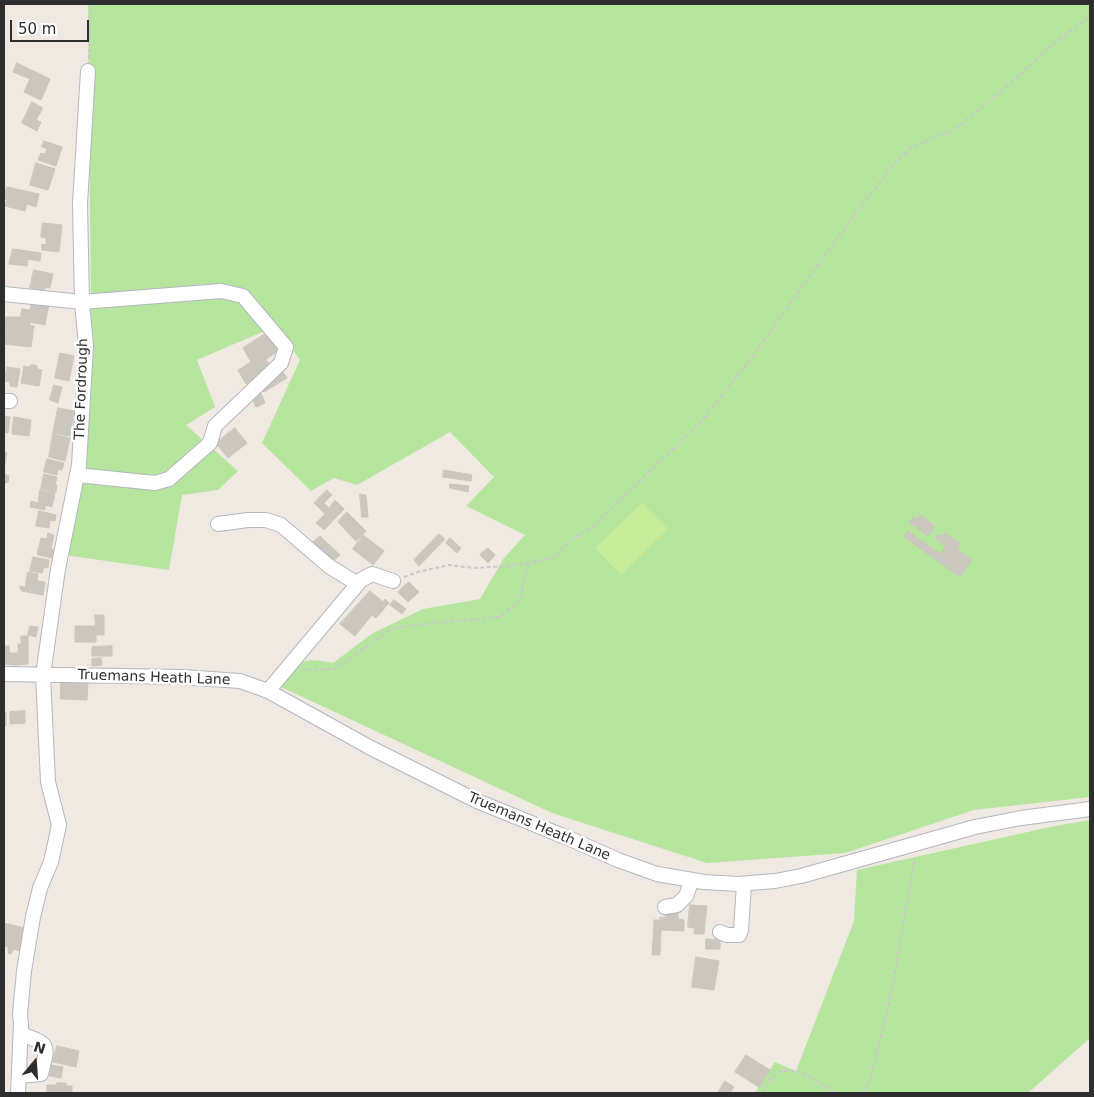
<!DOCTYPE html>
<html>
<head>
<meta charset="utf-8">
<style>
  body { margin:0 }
  #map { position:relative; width:1094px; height:1097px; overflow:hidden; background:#efe9e1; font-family:"DejaVu Sans",sans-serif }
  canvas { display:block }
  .frame { position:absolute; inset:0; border:5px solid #2e2e2e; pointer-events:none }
  .north { position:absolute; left:10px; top:1037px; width:50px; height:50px; -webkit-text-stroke:4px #fff; paint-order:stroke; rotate:18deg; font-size:14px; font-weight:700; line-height:20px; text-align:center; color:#2e2e2e }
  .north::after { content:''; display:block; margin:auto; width:18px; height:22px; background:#2e2e2e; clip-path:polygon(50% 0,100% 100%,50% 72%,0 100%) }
  .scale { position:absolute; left:10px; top:20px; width:79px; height:22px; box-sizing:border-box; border:2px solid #2e2e2e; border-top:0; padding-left:6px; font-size:15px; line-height:18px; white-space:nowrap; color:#2e2e2e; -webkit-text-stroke:4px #fff; paint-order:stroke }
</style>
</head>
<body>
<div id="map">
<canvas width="1094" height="1097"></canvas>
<div class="frame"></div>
<div class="north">N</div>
<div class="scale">50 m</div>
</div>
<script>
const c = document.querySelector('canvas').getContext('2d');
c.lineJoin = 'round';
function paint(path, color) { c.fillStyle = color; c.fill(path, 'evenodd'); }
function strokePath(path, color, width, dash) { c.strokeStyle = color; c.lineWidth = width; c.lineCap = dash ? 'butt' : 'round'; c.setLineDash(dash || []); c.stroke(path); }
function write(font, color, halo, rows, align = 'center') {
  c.font = font + ' "DejaVu Sans",sans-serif'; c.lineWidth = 5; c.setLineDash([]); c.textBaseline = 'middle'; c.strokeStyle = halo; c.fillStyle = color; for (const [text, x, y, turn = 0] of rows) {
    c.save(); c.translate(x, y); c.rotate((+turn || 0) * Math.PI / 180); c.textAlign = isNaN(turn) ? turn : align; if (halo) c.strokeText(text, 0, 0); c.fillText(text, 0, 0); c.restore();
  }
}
paint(new Path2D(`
  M 88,4 L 1090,4 L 1090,797 L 974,810 L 845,853 L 707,863 L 552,813 L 281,687 C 299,662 300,656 333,663 L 373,633 L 423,609 L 480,599 L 504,558 L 525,535 L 466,506 L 494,477 L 450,432 L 357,485 L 334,478 L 311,491 L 262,443 L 300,360 L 276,326 L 197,360 L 215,407 L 186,425 L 238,471 L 218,490 L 182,495 L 169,570 L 65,555 L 85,471 L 91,301 Z
  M 1090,820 L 1090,1038 L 1028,1093 L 755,1093 L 775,1062 L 796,1071 L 854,921 L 857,870 L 1050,827 Z`), '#b6e59e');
paint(new Path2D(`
  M 642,503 L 668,529 L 621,575 L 595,548 Z`), '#c9ec9a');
const building = new Path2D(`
  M 17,63 L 50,79 L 41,100 L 24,92 L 30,79 L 13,72 Z
  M 32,102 L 43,108 L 36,120 L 41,122 L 37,131 L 22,123 Z
  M 44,141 L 62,147 L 56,166 L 38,160 L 41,153 L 45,154 L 47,149 L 42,147 Z
  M 36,163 L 55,169 L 48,190 L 30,185 Z
  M 7,187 L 39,194 L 36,207 L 27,204 L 25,211 L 5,206 L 7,199 L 4,199 Z
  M 43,223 L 62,225 L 59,252 L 42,250 L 42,244 L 46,245 L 46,238 L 41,237 Z
  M 13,249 L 41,253 L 40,261 L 28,259 L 27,266 L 9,264 Z
  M 34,270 L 53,274 L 50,288 L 45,287 L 44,290 L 30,288 Z
  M 32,300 L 49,304 L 45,325 L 20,320 L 22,309 L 30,310 Z
  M 5,317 L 21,317 L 20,320 L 30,322 L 30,326 L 4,323 Z
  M 6,323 L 34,326 L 31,347 L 4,344 Z
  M 268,332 L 280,350 L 266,359 L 271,368 L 246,384 L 238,370 L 251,362 L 243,348 Z
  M 60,353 L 74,356 L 69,381 L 55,378 Z
  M 31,365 L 36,365 L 38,369 L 42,370 L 39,386 L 21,383 L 24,366 L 30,367 Z
  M 7,367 L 20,369 L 17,387 L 10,386 L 10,382 L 5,381 Z
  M 282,371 L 287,378 L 264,392 L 260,385 Z
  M 54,385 L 62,387 L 58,403 L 50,400 Z
  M 260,391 L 265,403 L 256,407 L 251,396 Z
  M 58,408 L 74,411 L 70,436 L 53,433 Z
  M 4,416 L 10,417 L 8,433 L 4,432 Z
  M 14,417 L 31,420 L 29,436 L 12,434 Z
  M 235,428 L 247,443 L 228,458 L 216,443 Z
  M 53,434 L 70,438 L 65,461 L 49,457 Z
  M 4,452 L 7,453 L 4,470 Z
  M 47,459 L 64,463 L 62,470 L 58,469 L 57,475 L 44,472 Z
  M 444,470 L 472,475 L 471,481 L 443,477 Z
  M 4,474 L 9,476 L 8,482 L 6,483 L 4,483 Z
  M 44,474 L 57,477 L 55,485 L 57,485 L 56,492 L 41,489 Z
  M 450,484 L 469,486 L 468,492 L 450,488 Z
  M 40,490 L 55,493 L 52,507 L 45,505 L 45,510 L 30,507 L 31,501 L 38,503 Z
  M 327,490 L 332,495 L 324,503 L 329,508 L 335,500 L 344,509 L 324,530 L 316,523 L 325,514 L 314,503 Z
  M 360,494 L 366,495 L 368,517 L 362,517 Z
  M 39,511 L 56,515 L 55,521 L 50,520 L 49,528 L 36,526 Z
  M 347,512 L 366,531 L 356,541 L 338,522 Z
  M 920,515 L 935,526 L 928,536 L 909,522 L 913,517 L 917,519 Z
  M 908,531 L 940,554 L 946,546 L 935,538 L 938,534 L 942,537 L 945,533 L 961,544 L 957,549 L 972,560 L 960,577 L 904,537 Z
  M 48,533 L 54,535 L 51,549 L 54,550 L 53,558 L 38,555 L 37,554 L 41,538 L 47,539 Z
  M 439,534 L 445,539 L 419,566 L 414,560 Z
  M 363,535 L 384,551 L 373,565 L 353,549 Z
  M 320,536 L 340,555 L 332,562 L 309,546 Z
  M 450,538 L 461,548 L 457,553 L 446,543 Z
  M 488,548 L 495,555 L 488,563 L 480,555 Z
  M 33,557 L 49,560 L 48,568 L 44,567 L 42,573 L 30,571 Z
  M 28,572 L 38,574 L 37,581 L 45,582 L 43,595 L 22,591 L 20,589 L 20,586 L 25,587 Z
  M 409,582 L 419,592 L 408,602 L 398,592 Z
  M 370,591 L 383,602 L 385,599 L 389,603 L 376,618 L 372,615 L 355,636 L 340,624 Z
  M 394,600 L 406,609 L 402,614 L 390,605 Z
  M 95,615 L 104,615 L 104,635 L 96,635 L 96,642 L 75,642 L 75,626 L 95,626 Z
  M 30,626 L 38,627 L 36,637 L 28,635 Z
  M 21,636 L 28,636 L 28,664 L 16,665 L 16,653 L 18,653 L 18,644 L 21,644 Z
  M 4,646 L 9,646 L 9,653 L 16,653 L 16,665 L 4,664 Z
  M 112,646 L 112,656 L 92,656 L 92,647 Z
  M 101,658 L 102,665 L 92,666 L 92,659 Z
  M 61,681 L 88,682 L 87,700 L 61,699 Z
  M 25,711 L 25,723 L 10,724 L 10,712 Z
  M 4,712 L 6,712 L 6,726 L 4,726 Z
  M 690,905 L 707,906 L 704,934 L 694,934 L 695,928 L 688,927 Z
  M 665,912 L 678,913 L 678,919 L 684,920 L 684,931 L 661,930 L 660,955 L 652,955 L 654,920 L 660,920 L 660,917 L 665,918 Z
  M 4,923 L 25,928 L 19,951 L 14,949 L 11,954 L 8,953 L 8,947 L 4,946 Z
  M 706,939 L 720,940 L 720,949 L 706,949 Z
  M 696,957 L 719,961 L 714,990 L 692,987 Z
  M 57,1046 L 79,1051 L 76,1067 L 53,1062 Z
  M 746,1055 L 770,1070 L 759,1087 L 735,1072 Z
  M 51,1065 L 63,1067 L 61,1078 L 50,1076 Z
  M 725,1081 L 734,1087 L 730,1093 L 718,1093 Z
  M 57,1083 L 66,1083 L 66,1086 L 72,1086 L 72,1093 L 47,1092 L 47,1085 L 57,1085 Z`);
paint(building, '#cbc7bf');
strokePath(building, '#cbc5ba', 1);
const minor = new Path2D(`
  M 4,294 L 82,302 L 221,291 L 243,296 L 286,347 L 281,363 L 215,426 L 210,443 L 169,479 L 155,483 L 77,475
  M 4,401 L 10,401
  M 218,524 L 248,520 L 266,520 L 281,525 L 330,567 L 358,584
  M 4,674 L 182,677 L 240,681 L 268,691 L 371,748 L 477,801 L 568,838 L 618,860 L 657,874 L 704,882 L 738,884 L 775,881 L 801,876 L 975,827 L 1021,818 L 1090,809
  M 268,691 L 361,580 L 372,574 L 393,581
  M 665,907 L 677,905 L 686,896 L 692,880
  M 720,932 L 727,935 L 739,935 L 741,930 L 744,884
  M 19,1076 L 41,1074 C 48,1044 51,1045 21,1034
  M 18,1093 L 21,1024 L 20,1014 L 24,971 L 33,917 L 40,888 L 51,862 L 59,825 L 48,782 L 43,675 L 58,569 L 79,465 L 86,346 L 82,302 L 80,204 L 88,71`);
strokePath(minor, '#b4b7c1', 16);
strokePath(new Path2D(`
  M 89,59 L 91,4
  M 404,577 L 418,572 L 449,565 L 474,568 L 507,566 L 529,563 L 555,557 L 568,542 L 592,527 L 700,423 L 754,354 L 852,218 L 894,164 L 912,147 L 937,136 L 951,132 L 1004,89 L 1046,50 L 1090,16
  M 301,670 L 335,669 L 391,629 L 414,625 L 499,617 L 521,599 L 524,576 L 529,563
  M 762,1093 L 775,1073 C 802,1064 813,1081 836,1093
  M 863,1093 L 870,1080 L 891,995 L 915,857`), '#c9c9c9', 2, [4, 2.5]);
strokePath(minor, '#fff', 14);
write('14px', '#2e2e2e', '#fff', [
  ["The Fordrough",82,389,-88],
  ["Truemans Heath Lane",154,678,2],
  ["Truemans Heath Lane",539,827,23]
]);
</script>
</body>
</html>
